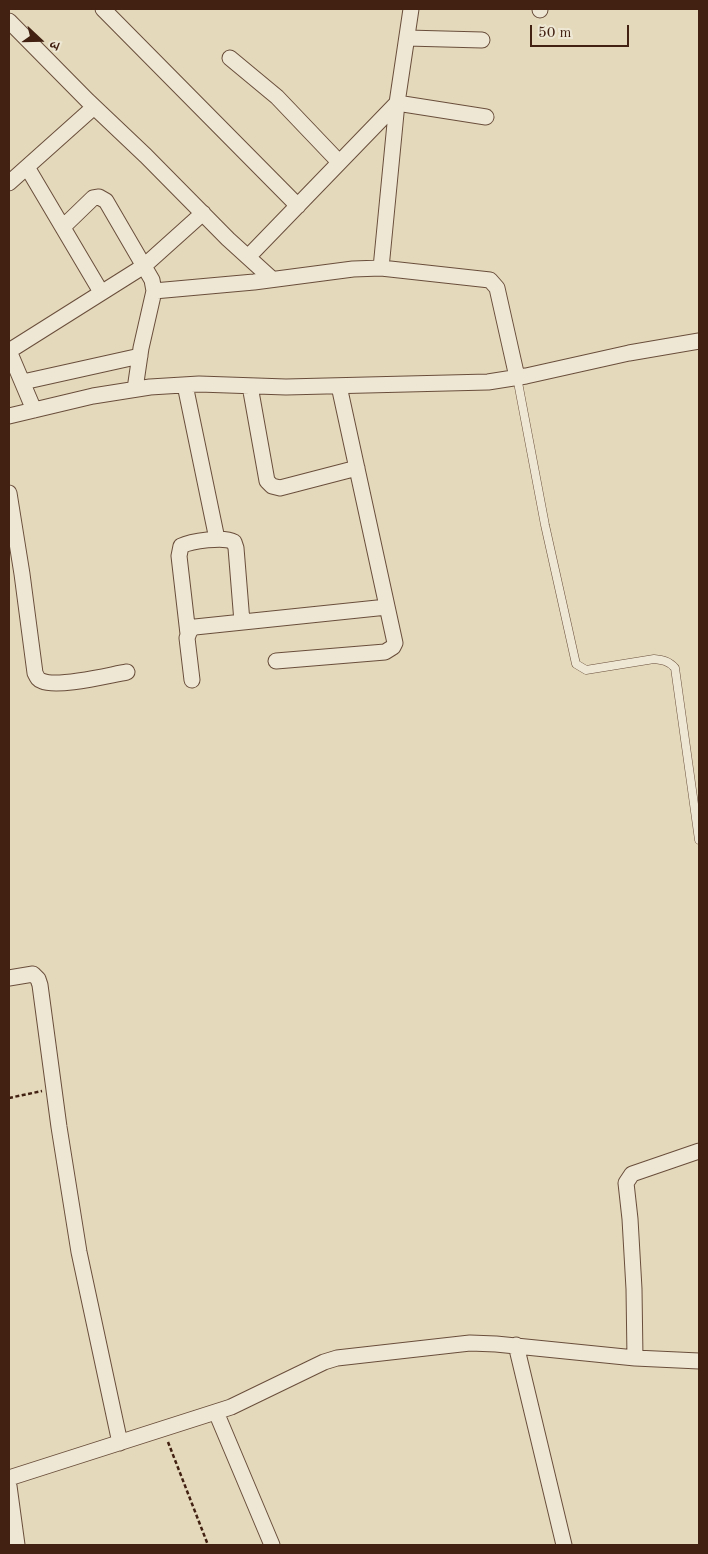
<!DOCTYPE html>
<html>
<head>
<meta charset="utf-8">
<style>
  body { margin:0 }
  #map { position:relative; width:708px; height:1554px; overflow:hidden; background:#e4dabb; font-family:"Old Standard TT","Noto Serif Devanagari",serif }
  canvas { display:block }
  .frame { position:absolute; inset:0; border:10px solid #422012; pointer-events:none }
  .north { position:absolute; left:15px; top:15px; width:50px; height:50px; -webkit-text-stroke:4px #ede7d3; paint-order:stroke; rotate:111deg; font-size:14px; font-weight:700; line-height:20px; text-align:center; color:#422012 }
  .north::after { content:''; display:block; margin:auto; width:18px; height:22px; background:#422012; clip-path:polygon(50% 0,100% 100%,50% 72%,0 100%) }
  .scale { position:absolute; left:530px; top:25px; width:99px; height:22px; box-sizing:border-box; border:2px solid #422012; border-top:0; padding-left:6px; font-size:15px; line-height:18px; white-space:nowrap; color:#422012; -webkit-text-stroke:4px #ede7d3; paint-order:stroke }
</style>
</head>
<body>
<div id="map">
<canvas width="708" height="1554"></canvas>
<div class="frame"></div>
<div class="north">उ</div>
<div class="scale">50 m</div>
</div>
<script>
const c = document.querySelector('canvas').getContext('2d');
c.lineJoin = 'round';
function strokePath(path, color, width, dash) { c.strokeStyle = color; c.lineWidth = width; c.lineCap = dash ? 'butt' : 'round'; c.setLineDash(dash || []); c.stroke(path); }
const lane = new Path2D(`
  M 517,377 L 545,525 L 576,664 L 586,670 L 654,659 C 663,660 669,661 675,668 L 699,840`);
const street = new Path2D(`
  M 103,9 L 298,206
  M 540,10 L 540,9
  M 9,21 L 88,101 L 146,156 L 228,239 L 272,279
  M 407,38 L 482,40
  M 230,58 L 277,97 L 339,162
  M 27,167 L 101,292
  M 9,183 L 94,107
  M 63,227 L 93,198 L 99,197 L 106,201 L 152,280 L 154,291 L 141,348 L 135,389
  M 248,257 L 397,103 L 486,117
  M 381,268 L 397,103 L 411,9
  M 154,291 L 254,282 L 353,269 L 381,268 L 490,280 L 497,288 L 517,377
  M 9,351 L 144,266 L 203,213
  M 9,351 L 34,410
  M 23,382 L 140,356
  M 185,385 L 217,539
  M 250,386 L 267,481 L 272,486 L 280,488 L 357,468
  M 9,416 L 93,396 L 150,387 L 199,384 L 286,387 L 488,382 L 526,376 L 629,353 L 699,341
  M 9,493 L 22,574 L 35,673 C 37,677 38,680 42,681 C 58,688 109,675 127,672
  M 188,634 L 179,556 L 181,546 C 191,541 224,536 234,542 L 236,548 L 242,622
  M 276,661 L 385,652 L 393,647 L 395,643 L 339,386
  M 192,680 L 187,638 L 190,630 L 195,627 L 387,607
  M 9,978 L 33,974 L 38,979 L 40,985 L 59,1127 L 79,1252 L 120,1443
  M 516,1345 L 564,1545
  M 635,1358 L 634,1289 L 630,1219 L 626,1183 L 632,1174 L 699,1151
  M 216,1412 L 272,1545
  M 9,1478 L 231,1407 L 324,1362 L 337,1358 L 470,1343 L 496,1344 L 635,1358 L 699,1361
  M 9,1486 L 17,1545`);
strokePath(lane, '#6a4e3c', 9);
strokePath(street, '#6a4e3c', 17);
strokePath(new Path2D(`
  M 9,1098 L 42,1091
  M 168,1442 L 208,1545`), '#422012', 2.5, [4, 2.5]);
strokePath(lane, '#ede7d3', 8);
strokePath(street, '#ede7d3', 15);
</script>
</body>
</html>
